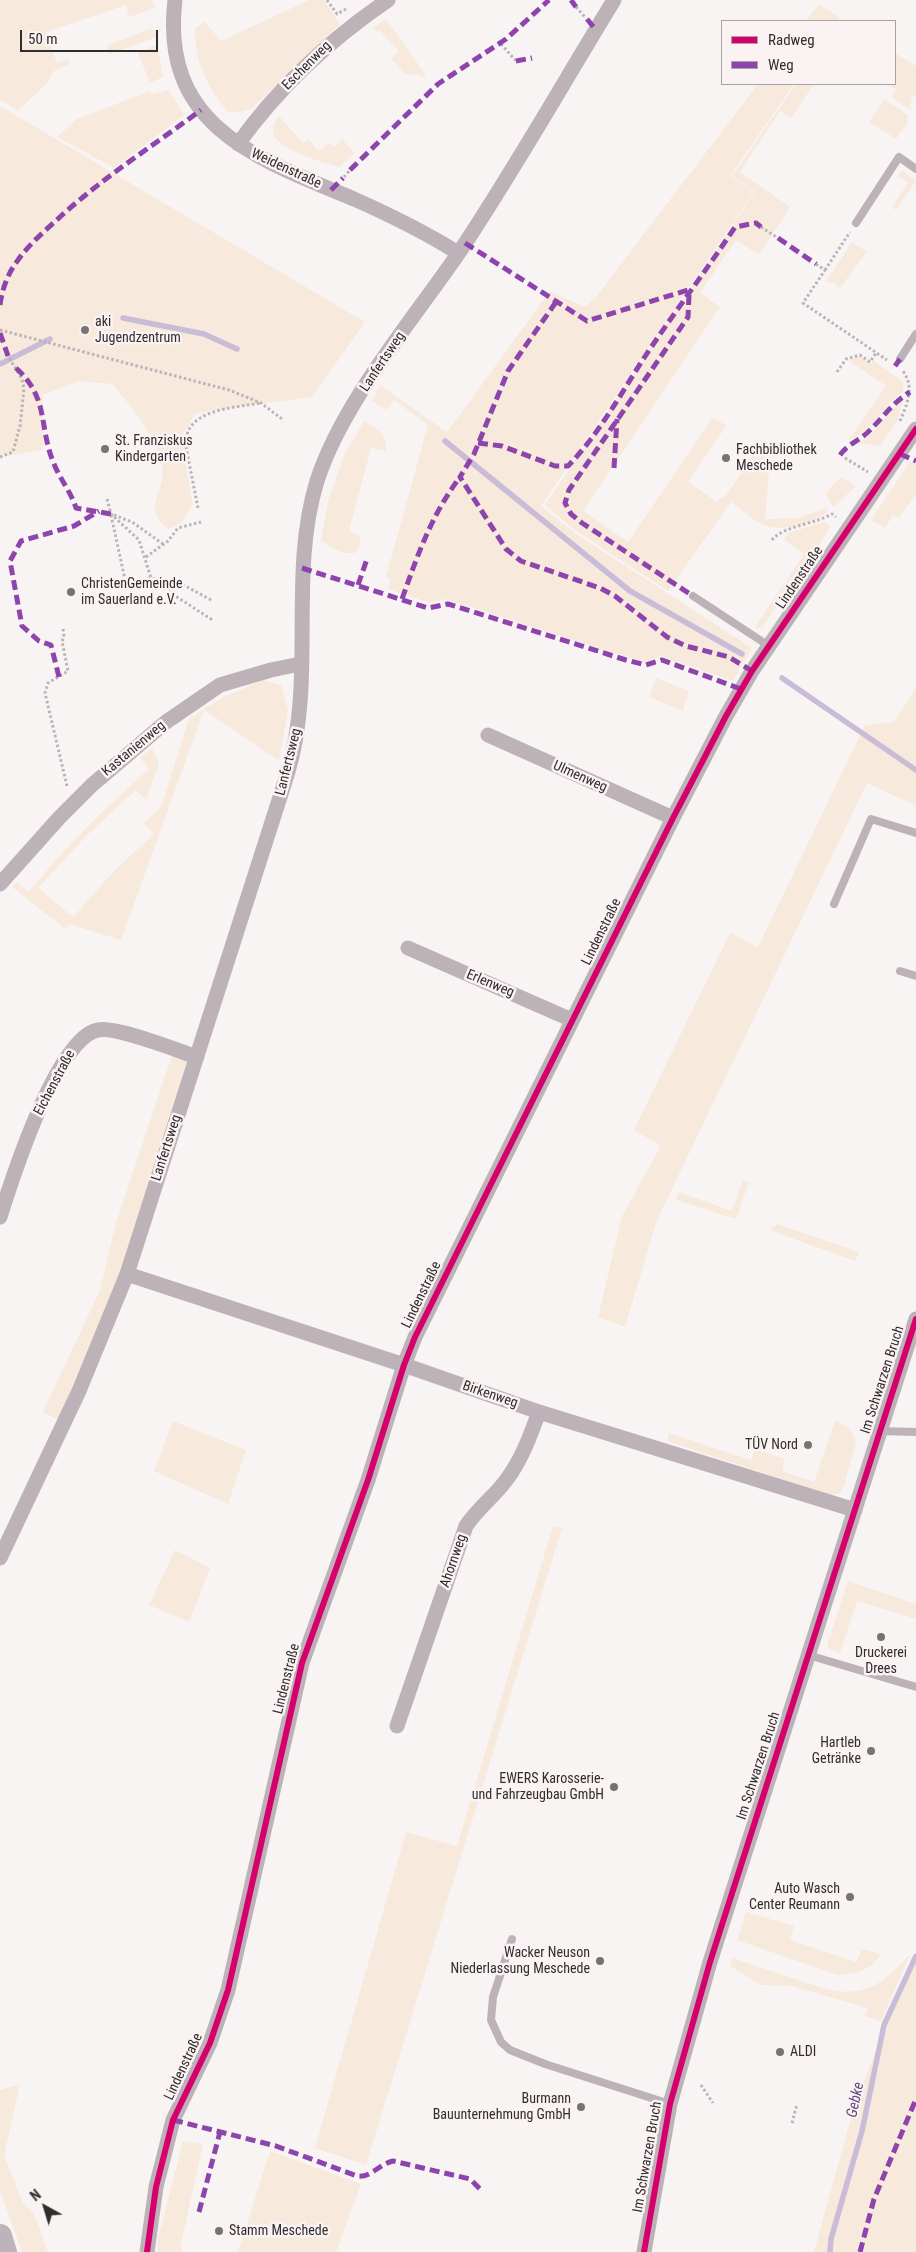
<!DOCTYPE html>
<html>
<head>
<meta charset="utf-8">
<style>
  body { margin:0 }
  #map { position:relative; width:916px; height:2252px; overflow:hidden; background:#f9f4f4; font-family:"Roboto Condensed",sans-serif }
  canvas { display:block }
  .legend { position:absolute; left:721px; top:20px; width:175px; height:65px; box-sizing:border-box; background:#fbf2f3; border:1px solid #aaa3a4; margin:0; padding:6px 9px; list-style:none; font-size:15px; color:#302d2d }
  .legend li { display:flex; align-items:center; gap:10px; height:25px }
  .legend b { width:25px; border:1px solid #aaa3a4 }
  .north { position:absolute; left:20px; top:2182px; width:50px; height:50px; -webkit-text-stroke:4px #fbf2f3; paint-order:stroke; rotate:321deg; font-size:14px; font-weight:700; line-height:20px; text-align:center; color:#302d2d }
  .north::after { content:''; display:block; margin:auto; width:18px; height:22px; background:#302d2d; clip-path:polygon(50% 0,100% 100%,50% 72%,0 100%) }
  .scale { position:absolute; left:20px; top:30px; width:138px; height:22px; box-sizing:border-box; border:2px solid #302d2d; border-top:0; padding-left:6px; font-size:15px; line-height:18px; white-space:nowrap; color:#302d2d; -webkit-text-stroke:4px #fbf2f3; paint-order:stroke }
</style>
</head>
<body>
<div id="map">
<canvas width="916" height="2252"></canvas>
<ul class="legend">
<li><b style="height:6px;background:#d6006c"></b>Radweg</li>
<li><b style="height:6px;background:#8e44ad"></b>Weg</li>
</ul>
<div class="north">N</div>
<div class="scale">50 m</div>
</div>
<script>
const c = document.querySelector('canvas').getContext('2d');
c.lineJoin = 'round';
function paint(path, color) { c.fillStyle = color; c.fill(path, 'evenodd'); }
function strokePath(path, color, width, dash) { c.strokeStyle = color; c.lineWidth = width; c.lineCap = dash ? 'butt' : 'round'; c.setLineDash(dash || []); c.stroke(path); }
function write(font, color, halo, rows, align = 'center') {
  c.font = font + ' "Roboto Condensed",sans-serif'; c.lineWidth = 5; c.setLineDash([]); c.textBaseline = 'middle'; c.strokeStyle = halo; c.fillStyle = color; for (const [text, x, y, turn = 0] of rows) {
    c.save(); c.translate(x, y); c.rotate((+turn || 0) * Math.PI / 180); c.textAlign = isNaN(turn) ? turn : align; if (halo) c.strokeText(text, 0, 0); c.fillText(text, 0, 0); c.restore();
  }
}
paint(new Path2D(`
  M 0,0 L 152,0 L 155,8 L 129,17 L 126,5 L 46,32 L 57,63 L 68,59 L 70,64 L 54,71 L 47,83 L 18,111 L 0,100 Z
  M 309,0 L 324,0 L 340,24 L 251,109 L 239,112 L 228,112 C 207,87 194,61 195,28 L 205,22 L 221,41 Z
  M 819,4 L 840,18 L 838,21 L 806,21 Z
  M 386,19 L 426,75 L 422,77 L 416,74 L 406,75 L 391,59 L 399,51 L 379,30 L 376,32 L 373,28 Z
  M 149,29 L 156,30 L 157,37 L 110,54 L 106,46 Z
  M 157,45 L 163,77 L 150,83 L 138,53 Z
  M 895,53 L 916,66 L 916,97 L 912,95 L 910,110 L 891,97 L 896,90 L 886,84 L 895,84 Z
  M 758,84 L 794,84 L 730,176 L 754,192 L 541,506 L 575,533 L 752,648 L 733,681 L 660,656 L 645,663 L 445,599 L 430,603 L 388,589 L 391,580 L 386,577 L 428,425 L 394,400 L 387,410 L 372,401 L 380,385 L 447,432 L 550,291 L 585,307 L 596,297 Z
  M 796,84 L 814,84 L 791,118 L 780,111 L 740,172 L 790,207 L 759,255 L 736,240 L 700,293 L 720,307 L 583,511 L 628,542 L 713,417 L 726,426 L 688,482 L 717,502 L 721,497 L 724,498 L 759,447 L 771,455 L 762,469 L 769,474 L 765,519 L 799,518 L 826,508 L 828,512 C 812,523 782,533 763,525 C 752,520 741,509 731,502 L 668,591 L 576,531 L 545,505 L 755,192 L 732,176 Z
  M 169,90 L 184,115 L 114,168 L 57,137 L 77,119 L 150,91 L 151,95 Z
  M 884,99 L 908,115 L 907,124 L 896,139 L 869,122 Z
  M 0,106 L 365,322 L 312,397 L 196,413 L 181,437 L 193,504 L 182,522 L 169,529 C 140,510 167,491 162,466 C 157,435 132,409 113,384 L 79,381 L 43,395 L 43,450 L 0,457 Z
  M 279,116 L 303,143 L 308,139 L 318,151 L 329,143 L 334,147 L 342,139 L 355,153 L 339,167 C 319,160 253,147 279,116 Z
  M 902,170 L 916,181 L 896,210 L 892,207 L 908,183 L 898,176 Z
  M 852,242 L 867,252 L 840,288 L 832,282 L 830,284 L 826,281 Z
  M 861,357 L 871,364 L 873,360 L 903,382 L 903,392 C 881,407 874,429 848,441 L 886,386 L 848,360 Z
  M 903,400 L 898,419 L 880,446 L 858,443 L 870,435 L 898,403 Z
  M 364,421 C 377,429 388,434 386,451 L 371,448 L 349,531 L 360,536 L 360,544 L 355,553 C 342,555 331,548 321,540 L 329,498 L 344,456 Z
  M 910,462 L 916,464 L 916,494 L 899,518 L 893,515 L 885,528 L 871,520 Z
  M 841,477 L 856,486 L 834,507 L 825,494 Z
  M 824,522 L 831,526 L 762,628 L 758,629 L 755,627 L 804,554 L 784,539 L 788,533 Z
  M 656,678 L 689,691 L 683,711 L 649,697 Z
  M 263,680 L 281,685 L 288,710 L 279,761 L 204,710 L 121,940 L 69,924 L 65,929 L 12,887 L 17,882 L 29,892 C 65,847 106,807 149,769 L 140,758 L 152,748 L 159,763 L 146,800 L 136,790 L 86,836 L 38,888 L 73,917 L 114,871 L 154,834 L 144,823 L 161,807 L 189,719 L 220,699 Z
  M 916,688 L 916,806 L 867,783 L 657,1220 L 625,1327 L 598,1317 L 622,1216 L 661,1146 L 634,1130 L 730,933 L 758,947 L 865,725 L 894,722 Z
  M 172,1055 L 190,1061 L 121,1276 L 58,1420 L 43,1412 L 100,1290 L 116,1223 Z
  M 743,1180 L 749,1182 L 736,1219 L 676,1200 L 679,1192 L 732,1211 Z
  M 777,1224 L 859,1252 L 855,1261 L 769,1230 Z
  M 173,1421 L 246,1450 L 228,1504 L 154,1471 Z
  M 835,1421 C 846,1424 854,1431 856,1443 L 844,1486 L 840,1493 L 830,1495 L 667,1441 L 669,1433 L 751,1460 L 755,1449 L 785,1459 L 782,1471 L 814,1482 Z
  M 553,1526 L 562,1528 L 366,2165 L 315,2148 L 406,1832 L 457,1846 Z
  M 175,1550 L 210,1568 L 189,1622 L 149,1605 Z
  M 848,1581 L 916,1604 L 916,1619 L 857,1601 L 840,1653 L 829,1649 L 827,1645 Z
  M 746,1912 L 794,1926 L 790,1940 L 856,1962 L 862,1949 L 881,1954 C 872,1970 855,1974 838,1975 L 737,1940 Z
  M 916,1952 L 916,2252 L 814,2252 L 855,2103 Z
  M 911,1953 L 881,2021 L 865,2016 L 868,2008 L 791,1986 L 761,1985 L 730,1966 L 732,1958 L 829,1990 C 870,1997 885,1981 911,1953 Z
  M 20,2084 L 4,2155 L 23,2203 L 34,2214 L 48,2252 L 22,2252 L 0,2191 L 0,2090 Z
  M 183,2141 L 203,2144 L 181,2244 L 182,2252 L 158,2252 L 158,2239 Z
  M 270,2151 L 361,2184 L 336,2252 L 238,2252 Z`), '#f7e9dc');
strokePath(new Path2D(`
  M 123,318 L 204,334 L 237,349
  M 0,364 L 50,339
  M 445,441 L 630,591 L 742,654
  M 782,678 L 916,770
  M 830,2252 L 831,2239 L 862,2131 L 884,2025 L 916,1956`), '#c9bcd7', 5.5);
strokePath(new Path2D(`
  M 327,0 L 337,14 L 346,9
  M 576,7 L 585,17
  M 501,44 L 516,61
  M 344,177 L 350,170
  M 761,227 L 778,238
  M 816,264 L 825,270 L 803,303 L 887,360
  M 825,270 L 850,232
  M 0,330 L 229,390 L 261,403 L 282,419
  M 837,372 L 846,359 L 860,355 L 870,362 L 876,353
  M 900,421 C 907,404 915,388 903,371
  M 0,457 L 13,452 L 20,426 L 24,389 L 22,379 L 8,356
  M 845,458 L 868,472
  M 107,499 L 111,514 L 139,540 L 151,578 L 160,586 L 214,621
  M 198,508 L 186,447 C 182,409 234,408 260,403
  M 111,515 L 126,584
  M 114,515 L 132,522 L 163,544
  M 772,540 C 783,526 815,524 832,514 L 836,517
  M 146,557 L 168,541 L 178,528 L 201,522
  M 114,586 L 151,578 L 182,584 L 211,600
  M 63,629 L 64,637 L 62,641 L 68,671 L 48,683 L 45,693 L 67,786
  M 701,2085 L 713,2103
  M 792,2123 L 797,2104`), '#bbb3b8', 3, [2.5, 2.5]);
strokePath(new Path2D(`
  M 856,223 L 899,157 L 916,169
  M 900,359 L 916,334
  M 693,596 L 769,646
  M 834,904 L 871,819 L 916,833
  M 900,971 L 916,976
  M 879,1431 L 916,1432
  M 808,1655 L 916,1687
  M 512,1939 L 493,1997 L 491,2020 L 501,2042 L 510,2050 L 545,2064 L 670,2104`), '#bdb2b8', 8);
strokePath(new Path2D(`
  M 175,0 C 160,126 257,159 354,199 C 390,215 425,232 458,253
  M 238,144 C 278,88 331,39 388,0
  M 488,735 L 673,818
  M 0,884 L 59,818 L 92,785 L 166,722 L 220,685 L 271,670 L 300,664
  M 408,948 L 572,1020
  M 0,1217 C 12,1179 57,1037 98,1030 C 116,1026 176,1050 197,1057
  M 127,1274 L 404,1365 L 539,1412 L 855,1510
  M 0,1558 L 79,1391 L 127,1274 L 288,772 C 316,677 288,575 317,481 C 342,403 412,321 458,254 C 513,172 562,85 614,0
  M 397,1726 L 466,1526 C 478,1508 495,1496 507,1479 C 522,1459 530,1436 539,1412
  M 147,2252 L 156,2187 L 173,2120 L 210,2043 L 228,1990 L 302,1663 L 368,1480 L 404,1365 L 415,1337 L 673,818 L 726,716 L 752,671 L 916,429
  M 644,2252 L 670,2104 L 710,1962 L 916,1319`), '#bdb2b8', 15);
strokePath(new Path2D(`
  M 0,2236 L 5,2252`), '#beb3ba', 24);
strokePath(new Path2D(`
  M 571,0 L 576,7
  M 587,19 L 596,30
  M 516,61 L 532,58
  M 350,170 L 438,84 L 506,39 L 549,0
  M 331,190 L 343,178
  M 778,238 L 816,264
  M 465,243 L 587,321 L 688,290 L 691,292
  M 689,295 L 688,317 L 569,490 L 565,503 L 571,514 L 582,523 L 693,596
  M 556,302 L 508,371 L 474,454 L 460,477 L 506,549 L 521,561 L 600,588 L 615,596 L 667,637 L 686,646 L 729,657 L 752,671
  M 0,305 C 2,289 8,273 18,260 C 30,243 46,230 61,216 C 104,177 154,145 201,110
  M 0,333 L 8,356
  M 895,366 L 900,359
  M 16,368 C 50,399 38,426 54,464 C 60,479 71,492 76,508 L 111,514
  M 478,443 L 502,446 L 555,466 L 568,466 C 599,434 620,395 644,358 C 673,314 706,271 735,227 L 756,223 L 761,227
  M 900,454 L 916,461
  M 840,455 C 849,443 857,442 867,433 C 882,419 892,403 910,392
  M 614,468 L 617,419
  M 302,568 L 428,608 L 448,604 L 626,660 L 646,665 L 662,660 L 741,689
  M 358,585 L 367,559
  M 402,599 C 418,554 431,516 460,477
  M 59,677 L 51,645 L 39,641 L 22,626 L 10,561 L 21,541 L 74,526 L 99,511
  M 173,2120 L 276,2146 L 357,2176 C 371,2178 379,2164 393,2161 L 470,2179 L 480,2189
  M 199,2212 L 220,2132
  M 860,2252 L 874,2199 L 916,2099`), '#8e44ad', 5, [10, 5]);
strokePath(new Path2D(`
  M 147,2252 L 156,2187 L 173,2120 L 210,2043 L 228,1990 L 302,1663 L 368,1480 L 404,1365 L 415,1337 L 673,818 L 726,716 L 752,671 L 916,429
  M 644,2252 L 670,2104 L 710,1962 L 916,1319`), '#d6006c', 6);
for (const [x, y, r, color] of [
  [85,330,5,"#767373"],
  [105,449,5,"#767373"],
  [726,458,5,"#767373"],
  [71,592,5,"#767373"],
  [808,1445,5,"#767373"],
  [881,1637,5,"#767373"],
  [871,1751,5,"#767373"],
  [614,1787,5,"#767373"],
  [850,1897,5,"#767373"],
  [600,1961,5,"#767373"],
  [780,2052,5,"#767373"],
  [581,2107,5,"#767373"],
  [219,2231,5,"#767373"]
]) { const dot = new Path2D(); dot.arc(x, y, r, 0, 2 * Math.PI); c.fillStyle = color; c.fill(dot); strokePath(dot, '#fbf2f3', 2); }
write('14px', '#302d2d', '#fbf2f3', [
  ["Eschenweg",307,66,-45],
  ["Weidenstraße",286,169,25],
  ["Lanfertsweg",383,362,-56],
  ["Lindenstraße",800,578,-56],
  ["Kastanienweg",134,749,-40],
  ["Lanfertsweg",289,762,-76],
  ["Ulmenweg",580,777,24],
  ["Lindenstraße",602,932,-64],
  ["Erlenweg",490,984,23],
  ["Eichenstraße",55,1083,-62],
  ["Lanfertsweg",167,1148,-72],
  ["Lindenstraße",422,1295,-64],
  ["Im Schwarzen Bruch",883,1380,-72],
  ["Birkenweg",490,1395,19],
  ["Ahornweg",454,1561,-71],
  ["Lindenstraße",287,1679,-76],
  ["Im Schwarzen Bruch",759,1766,-72],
  ["Lindenstraße",184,2067,-65],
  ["Im Schwarzen Bruch",648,2157,-80]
]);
write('14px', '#302d2d', '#fbf2f3', [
  ["aki",95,322],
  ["Jugendzentrum",95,338],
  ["St. Franziskus",115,441],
  ["Kindergarten",115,457],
  ["Fachbibliothek",736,450],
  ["Meschede",736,466],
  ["ChristenGemeinde",81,584],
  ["im Sauerland e.V.",81,600],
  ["TÜV Nord",798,1445,"right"],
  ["Druckerei",881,1653,"center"],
  ["Drees",881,1669,"center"],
  ["Hartleb",861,1743,"right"],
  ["Getränke",861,1759,"right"],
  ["EWERS Karosserie-",604,1779,"right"],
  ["und Fahrzeugbau GmbH",604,1795,"right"],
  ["Auto Wasch",840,1889,"right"],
  ["Center Reumann",840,1905,"right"],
  ["Wacker Neuson",590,1953,"right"],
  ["Niederlassung Meschede",590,1969,"right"],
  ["ALDI",790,2052],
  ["Burmann",571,2099,"right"],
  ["Bauunternehmung GmbH",571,2115,"right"],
  ["Stamm Meschede",229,2231]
], 'left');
write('italic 15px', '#62497e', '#fbf2f3', [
  ["Gebke",856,2100,-78]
]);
</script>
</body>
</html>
